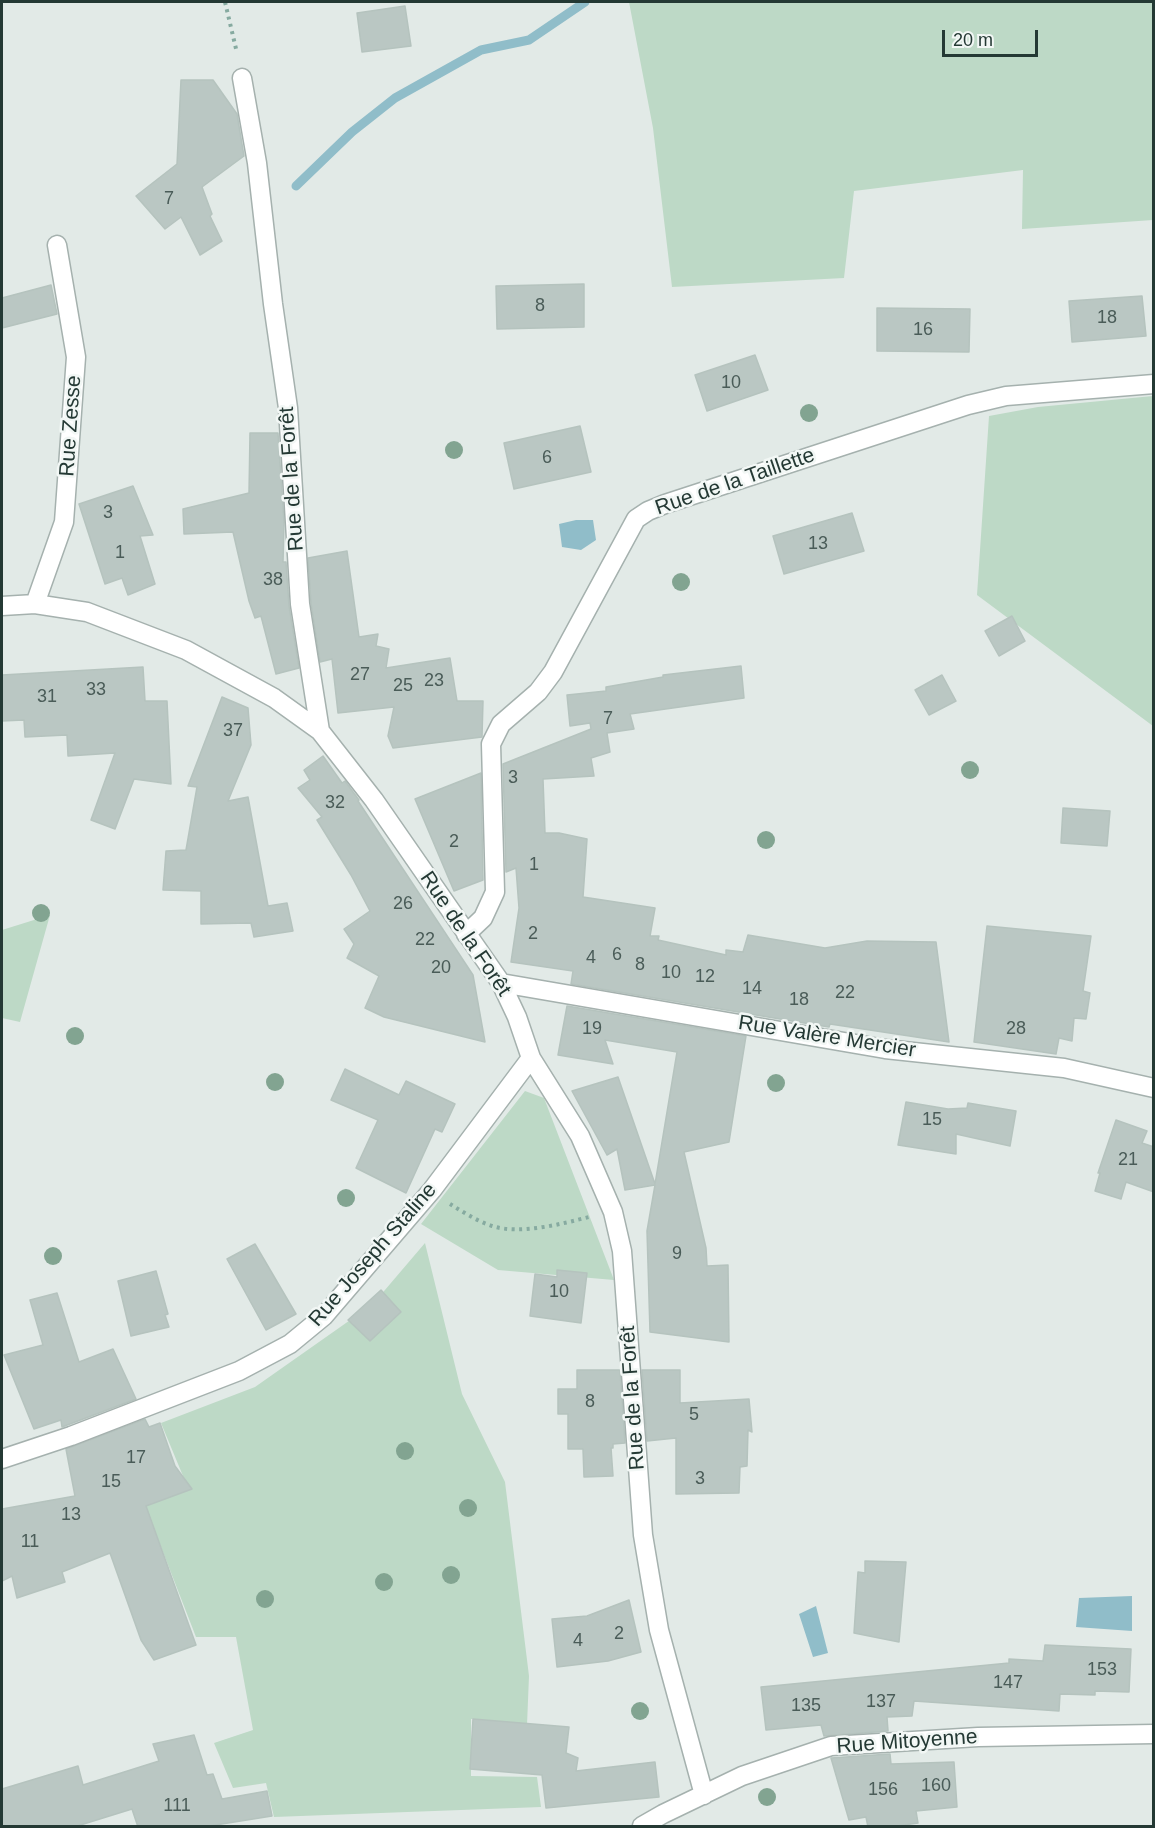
<!DOCTYPE html>
<html>
<head>
<meta charset="utf-8">
<style>
  body { margin:0 }
  #map { position:relative; width:1155px; height:1828px; overflow:hidden; background:#e2eae7; font-family:Arial,sans-serif }
  canvas { display:block }
  .frame { position:absolute; inset:0; border:3px solid #243934; pointer-events:none }
  .scale { position:absolute; left:942px; top:30px; width:96px; height:27px; box-sizing:border-box; border:3px solid #243934; border-top:0; padding-left:8px; font-size:18px; line-height:21px; white-space:nowrap; color:#243934; -webkit-text-stroke:4px #f2f7f5; paint-order:stroke }
</style>
</head>
<body>
<div id="map">
<canvas width="1155" height="1828"></canvas>
<div class="frame"></div>
<div class="scale">20 m</div>
</div>
<script>
const c = document.querySelector('canvas').getContext('2d');
c.lineJoin = 'round';
function paint(path, color) { c.fillStyle = color; c.fill(path, 'evenodd'); }
function strokePath(path, color, width, dash) { c.strokeStyle = color; c.lineWidth = width; c.lineCap = dash ? 'butt' : 'round'; c.setLineDash(dash || []); c.stroke(path); }
function write(font, color, halo, rows, align = 'center') {
  c.font = font + ' Arial,sans-serif'; c.lineWidth = 5; c.setLineDash([]); c.textBaseline = 'middle'; c.strokeStyle = halo; c.fillStyle = color; for (const [text, x, y, turn = 0] of rows) {
    c.save(); c.translate(x, y); c.rotate((+turn || 0) * Math.PI / 180); c.textAlign = isNaN(turn) ? turn : align; if (halo) c.strokeText(text, 0, 0); c.fillText(text, 0, 0); c.restore();
  }
}
paint(new Path2D(`
  M 629,2 L 1153,2 L 1153,220 L 1022,229 L 1023,170 L 854,191 L 844,278 L 672,287 L 653,128 Z
  M 1153,396 L 1153,726 L 977,595 L 989,416 L 1038,407 Z
  M 50,915 L 20,1022 L 2,1018 L 2,930 Z
  M 525,1091 L 544,1098 L 614,1280 L 498,1270 L 421,1224 Z
  M 425,1243 L 462,1394 L 505,1482 L 529,1676 L 527,1725 L 471,1719 L 471,1776 L 537,1777 L 541,1807 L 274,1817 L 266,1783 L 233,1788 L 214,1743 L 253,1730 L 236,1637 L 196,1637 L 149,1516 L 143,1507 L 188,1488 L 161,1423 L 255,1387 L 373,1304 Z`), '#bdd9c6');
paint(new Path2D(`
  M 576,520 L 593,520 L 596,540 L 581,550 L 562,547 L 559,524 Z
  M 1132,1596 L 1132,1631 L 1076,1627 L 1079,1598 Z
  M 816,1606 L 828,1653 L 813,1657 L 799,1614 Z`), '#90bdc9');
strokePath(new Path2D(`
  M 296,186 L 352,132 L 395,98 L 481,50 L 529,40 L 585,2`), '#90bdc9', 9);
const building = new Path2D(`
  M 405,6 L 411,46 L 362,52 L 357,13 Z
  M 181,80 L 213,80 L 237,114 L 244,156 L 202,187 L 212,214 L 210,216 L 222,241 L 200,255 L 181,217 L 165,229 L 136,196 L 177,164 Z
  M 584,284 L 584,327 L 497,329 L 496,286 Z
  M 51,285 L 57,314 L 2,328 L 2,298 Z
  M 1142,296 L 1146,336 L 1072,342 L 1069,301 Z
  M 877,308 L 970,309 L 969,352 L 877,351 Z
  M 755,355 L 768,390 L 707,411 L 695,375 Z
  M 580,426 L 591,472 L 514,489 L 504,443 Z
  M 250,433 L 278,433 L 284,522 L 283,562 L 286,562 L 289,606 L 299,668 L 276,674 L 261,616 L 255,618 L 249,601 L 233,532 L 184,534 L 183,509 L 249,493 Z
  M 133,486 L 153,535 L 140,536 L 155,584 L 128,595 L 122,578 L 105,584 L 79,504 Z
  M 852,513 L 864,551 L 784,574 L 773,536 Z
  M 347,551 L 359,637 L 378,634 L 376,646 L 389,649 L 386,668 L 450,658 L 457,701 L 483,701 L 482,737 L 393,748 L 388,736 L 394,707 L 338,713 L 332,659 L 320,662 L 311,603 L 308,558 Z
  M 1012,616 L 1025,641 L 999,656 L 985,631 Z
  M 741,666 L 744,698 L 630,714 L 634,729 L 607,733 L 610,752 L 591,758 L 594,776 L 543,779 L 545,833 L 559,833 L 587,839 L 583,897 L 655,908 L 650,936 L 659,936 L 658,940 L 726,955 L 726,950 L 743,952 L 748,935 L 825,948 L 867,941 L 936,942 L 949,1042 L 830,1024 L 829,1027 L 792,1021 L 571,984 L 573,971 L 511,962 L 519,908 L 516,868 L 506,872 L 503,764 L 591,729 L 590,723 L 570,726 L 567,695 L 606,691 L 606,687 L 663,677 L 663,675 Z
  M 143,667 L 145,701 L 167,701 L 171,784 L 134,779 L 115,829 L 91,820 L 115,753 L 68,756 L 67,735 L 25,737 L 24,720 L 2,721 L 2,675 Z
  M 942,675 L 956,701 L 929,715 L 915,690 Z
  M 222,697 L 248,708 L 251,745 L 228,801 L 248,797 L 268,906 L 287,903 L 293,931 L 254,937 L 251,923 L 201,924 L 201,891 L 163,890 L 166,851 L 186,850 L 197,787 L 188,786 Z
  M 323,756 L 342,783 L 345,781 L 359,800 L 358,801 L 473,975 L 485,1042 L 384,1017 L 365,1008 L 379,976 L 347,958 L 354,944 L 344,929 L 370,911 L 351,875 L 317,820 L 322,817 L 298,788 L 310,780 L 304,770 Z
  M 481,773 L 483,880 L 454,891 L 415,799 Z
  M 1063,808 L 1110,811 L 1107,846 L 1061,843 Z
  M 987,926 L 1091,936 L 1083,991 L 1090,993 L 1086,1019 L 1074,1018 L 1072,1041 L 1059,1038 L 1056,1054 L 974,1042 Z
  M 567,1006 L 746,1036 L 729,1142 L 684,1152 L 706,1248 L 707,1266 L 728,1265 L 729,1342 L 650,1332 L 647,1231 L 655,1185 L 625,1190 L 617,1149 L 607,1155 L 572,1091 L 618,1077 L 655,1184 L 677,1052 L 605,1040 L 613,1064 L 558,1055 Z
  M 345,1069 L 399,1095 L 406,1081 L 455,1104 L 442,1132 L 435,1129 L 406,1193 L 356,1168 L 378,1120 L 331,1100 Z
  M 906,1102 L 948,1109 L 967,1108 L 968,1103 L 1016,1111 L 1010,1146 L 956,1134 L 956,1154 L 898,1145 Z
  M 1116,1120 L 1147,1131 L 1142,1143 L 1154,1147 L 1154,1192 L 1126,1182 L 1121,1199 L 1095,1191 L 1100,1173 L 1098,1173 Z
  M 255,1244 L 296,1314 L 266,1330 L 227,1259 Z
  M 557,1270 L 587,1273 L 581,1323 L 530,1316 L 535,1274 L 557,1277 Z
  M 156,1271 L 168,1314 L 165,1315 L 169,1327 L 131,1336 L 118,1281 Z
  M 381,1290 L 401,1312 L 370,1341 L 348,1320 Z
  M 57,1293 L 79,1362 L 113,1349 L 136,1399 L 62,1427 L 61,1420 L 34,1429 L 4,1355 L 43,1345 L 30,1300 Z
  M 577,1370 L 620,1370 L 625,1443 L 613,1444 L 613,1448 L 611,1448 L 613,1476 L 584,1477 L 583,1449 L 568,1449 L 568,1414 L 558,1414 L 558,1389 L 577,1389 Z
  M 642,1370 L 680,1370 L 680,1403 L 749,1399 L 752,1432 L 748,1430 L 747,1466 L 740,1467 L 739,1493 L 676,1494 L 676,1438 L 647,1441 Z
  M 145,1419 L 149,1427 L 160,1423 L 175,1466 L 192,1489 L 146,1506 L 196,1645 L 154,1660 L 141,1640 L 110,1553 L 62,1572 L 65,1582 L 17,1598 L 12,1576 L 2,1581 L 2,1509 L 75,1496 L 66,1449 Z
  M 865,1561 L 906,1562 L 899,1642 L 854,1633 L 858,1572 L 865,1573 Z
  M 629,1600 L 641,1652 L 608,1661 L 557,1667 L 552,1619 L 587,1616 Z
  M 1045,1645 L 1131,1649 L 1129,1692 L 1095,1691 L 1095,1695 L 1060,1694 L 1059,1711 L 914,1701 L 912,1716 L 887,1717 L 888,1731 L 824,1736 L 821,1725 L 766,1730 L 761,1687 L 1009,1663 L 1009,1659 L 1043,1661 Z
  M 473,1719 L 569,1727 L 566,1753 L 578,1758 L 576,1771 L 655,1762 L 659,1797 L 546,1808 L 542,1775 L 470,1769 Z
  M 194,1735 L 207,1775 L 213,1774 L 222,1799 L 267,1791 L 272,1816 L 203,1827 L 138,1827 L 132,1809 L 74,1827 L 2,1827 L 2,1789 L 78,1766 L 83,1785 L 159,1761 L 153,1744 Z
  M 890,1754 L 891,1764 L 954,1762 L 957,1807 L 916,1811 L 918,1823 L 890,1827 L 868,1827 L 866,1817 L 849,1820 L 831,1758 Z`);
paint(building, '#bac7c3');
strokePath(building, '#b5c3be', 1.5);
const minor = new Path2D(`
  M 242,78 L 257,163 L 273,304 L 288,408 L 300,604 L 320,731 L 374,800 L 501,983 L 517,1017 L 531,1058 L 580,1136 L 613,1212 L 622,1251 L 643,1535 L 659,1630 L 704,1795
  M 35,604 L 64,522 L 76,357 L 57,245
  M 2,606 L 35,604 L 87,612 L 186,650 L 274,698 L 320,731
  M 466,934 L 483,918 L 495,892 L 491,744 L 501,724 L 538,692 L 553,672 L 636,519 L 648,511 L 665,504 L 968,405 L 1006,396 L 1154,384
  M 501,983 L 885,1049 L 1064,1068 L 1154,1088
  M 2,1459 L 71,1436 L 239,1371 L 290,1344 L 324,1316 L 432,1190 L 531,1058
  M 642,1826 L 663,1814 L 742,1776 L 831,1746 L 978,1737 L 1154,1734`);
strokePath(minor, '#a5b1ae', 21);
strokePath(new Path2D(`
  M 225,2 L 237,53
  M 450,1204 C 463,1212 477,1221 492,1226 C 520,1235 561,1224 589,1217`), '#86aaa0', 4, [3, 4.5]);
strokePath(minor, '#fff', 18);
c.fillStyle = '#82a491';
for (const [x, y] of [
  [809,413],
  [454,450],
  [681,582],
  [970,770],
  [766,840],
  [41,913],
  [75,1036],
  [275,1082],
  [776,1083],
  [346,1198],
  [53,1256],
  [405,1451],
  [468,1508],
  [451,1575],
  [384,1582],
  [265,1599],
  [640,1711],
  [767,1797]
]) { c.beginPath(); c.arc(x, y, 9, 0, 2 * Math.PI); c.fill(); }
write('18px', '#4a5c58', null, [
  ["7",169,199],
  ["8",540,306],
  ["18",1107,318],
  ["16",923,330],
  ["10",731,383],
  ["6",547,458],
  ["3",108,513],
  ["13",818,544],
  ["1",120,553],
  ["38",273,580],
  ["27",360,675],
  ["23",434,681],
  ["25",403,686],
  ["33",96,690],
  ["31",47,697],
  ["7",608,719],
  ["37",233,731],
  ["3",513,778],
  ["32",335,803],
  ["2",454,842],
  ["1",534,865],
  ["26",403,904],
  ["2",533,934],
  ["22",425,940],
  ["6",617,955],
  ["4",591,958],
  ["8",640,965],
  ["20",441,968],
  ["10",671,973],
  ["12",705,977],
  ["14",752,989],
  ["22",845,993],
  ["18",799,1000],
  ["19",592,1029],
  ["28",1016,1029],
  ["15",932,1120],
  ["21",1128,1160],
  ["9",677,1254],
  ["10",559,1292],
  ["8",590,1402],
  ["5",694,1415],
  ["17",136,1458],
  ["3",700,1479],
  ["15",111,1482],
  ["13",71,1515],
  ["11",30,1542],
  ["2",619,1634],
  ["4",578,1641],
  ["153",1102,1670],
  ["147",1008,1683],
  ["137",881,1702],
  ["135",806,1706],
  ["160",936,1786],
  ["156",883,1790],
  ["111",177,1806]
]);
write('21px', '#243934', '#f2f7f5', [
  ["Rue Zesse",71,426,-86],
  ["Rue de la Forêt",292,479,-94],
  ["Rue de la Taillette",735,482,-19],
  ["Rue de la Forêt",465,934,56],
  ["Rue Valère Mercier",827,1037,9],
  ["Rue Joseph Staline",373,1255,-49],
  ["Rue de la Forêt",633,1398,-94],
  ["Rue Mitoyenne",907,1742,-4]
]);
</script>
</body>
</html>
